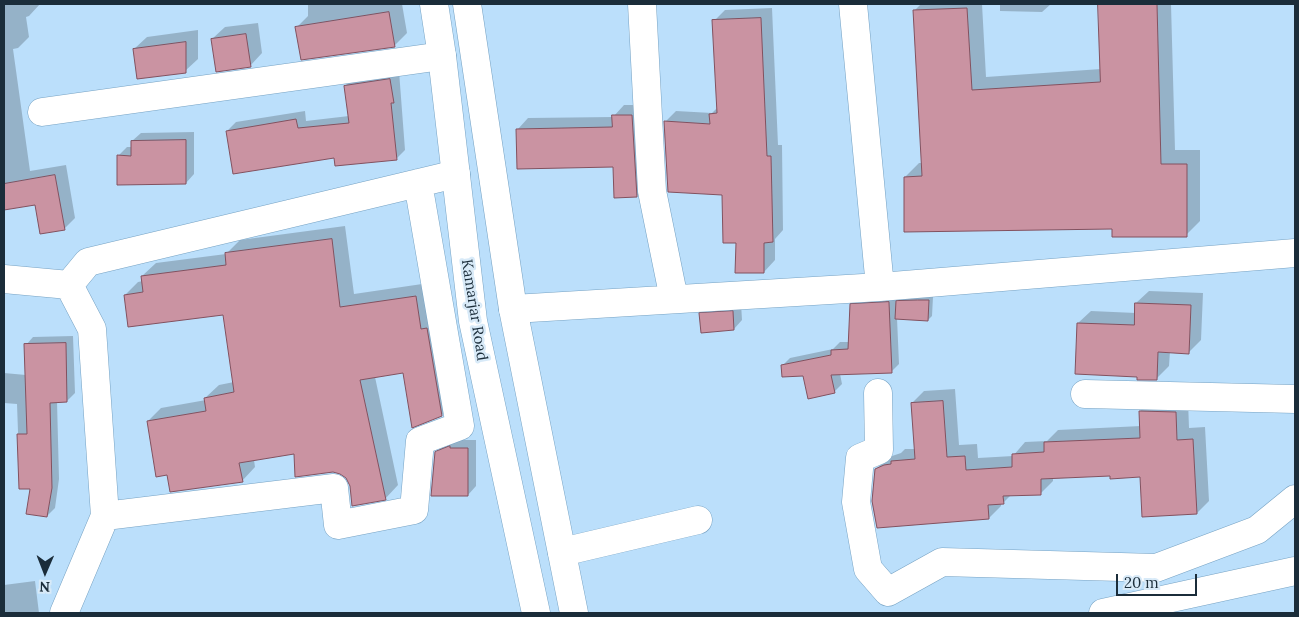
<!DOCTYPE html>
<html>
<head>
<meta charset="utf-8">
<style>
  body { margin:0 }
  #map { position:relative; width:1299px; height:617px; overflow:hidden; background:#bbdffb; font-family:Lora,serif }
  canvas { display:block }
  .frame { position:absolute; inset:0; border:5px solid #1b2d3a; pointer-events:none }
  .north { position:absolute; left:20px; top:547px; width:50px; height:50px; -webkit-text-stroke:4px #d8eaf8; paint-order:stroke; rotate:181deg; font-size:14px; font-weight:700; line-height:20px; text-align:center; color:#1b2d3a }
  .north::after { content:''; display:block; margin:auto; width:18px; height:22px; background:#1b2d3a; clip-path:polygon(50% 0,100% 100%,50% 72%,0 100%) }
  .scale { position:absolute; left:1116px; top:574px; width:81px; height:22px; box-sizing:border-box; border:2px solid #1b2d3a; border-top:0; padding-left:6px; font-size:15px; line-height:18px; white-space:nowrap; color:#1b2d3a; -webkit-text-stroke:4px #d8eaf8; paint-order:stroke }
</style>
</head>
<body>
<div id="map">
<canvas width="1299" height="617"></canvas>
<div class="frame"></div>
<div class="north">N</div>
<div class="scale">20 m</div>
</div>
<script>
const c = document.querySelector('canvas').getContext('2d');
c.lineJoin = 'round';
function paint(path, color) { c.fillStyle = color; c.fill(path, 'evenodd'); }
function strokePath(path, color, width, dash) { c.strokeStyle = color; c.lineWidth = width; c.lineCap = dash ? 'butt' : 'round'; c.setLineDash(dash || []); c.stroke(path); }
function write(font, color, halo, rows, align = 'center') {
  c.font = font + ' Lora,serif'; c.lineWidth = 5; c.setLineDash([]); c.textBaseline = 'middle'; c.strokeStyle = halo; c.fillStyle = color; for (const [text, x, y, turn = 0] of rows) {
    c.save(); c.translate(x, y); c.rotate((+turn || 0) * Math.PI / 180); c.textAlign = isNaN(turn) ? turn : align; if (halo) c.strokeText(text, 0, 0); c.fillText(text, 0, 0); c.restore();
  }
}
paint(new Path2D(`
  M 4,4 L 40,4 L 29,16 L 26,17 L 29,37 L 18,48 L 13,49 L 30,171 L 66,165 L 75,218 L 64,229 L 36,204 L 4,209 Z
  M 308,4 L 402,4 L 407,33 L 394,46 L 297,27 L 308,16 Z
  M 921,4 L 982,4 L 986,77 L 1101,69 L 1099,4 L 1171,4 L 1175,150 L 1200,150 L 1200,221 L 1186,235 L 1113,228 L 905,177 L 919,163 L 922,163 L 914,11 Z
  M 1000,4 L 1051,4 L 1042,12 L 1000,11 Z
  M 772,8 L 778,145 L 782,145 L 783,230 L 775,239 L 775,260 L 764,272 L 737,242 L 724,194 L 665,122 L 676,111 L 712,113 L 718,107 L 714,21 L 725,10 Z
  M 258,23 L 262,53 L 250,66 L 212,39 L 225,27 Z
  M 198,30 L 198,59 L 185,71 L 134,49 L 147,37 Z
  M 399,71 L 405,150 L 396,159 L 335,157 L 227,131 L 236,122 L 305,111 L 306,121 L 349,116 L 345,86 L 354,77 Z
  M 624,105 L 643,105 L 648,185 L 637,196 L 614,166 L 518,129 L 528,118 L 613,117 Z
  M 194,132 L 194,174 L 186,183 L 118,156 L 127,147 L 132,147 L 132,141 L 141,133 Z
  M 345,226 L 354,294 L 429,283 L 455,401 L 442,415 L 404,372 L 375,377 L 398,485 L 385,499 L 351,486 L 347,478 L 340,472 L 295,453 L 254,460 L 255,467 L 242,481 L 168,474 L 148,421 L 161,408 L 206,400 L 205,398 L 219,385 L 234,382 L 224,313 L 125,295 L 138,282 L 143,281 L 142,276 L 156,263 L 226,254 L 240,240 Z
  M 1149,291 L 1203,293 L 1201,340 L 1189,352 L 1170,351 L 1169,366 L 1156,379 L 1078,323 L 1091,311 L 1136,313 L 1136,303 Z
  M 896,295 L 897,303 L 901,298 L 933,297 L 932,316 L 928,320 L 897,318 L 899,364 L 891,372 L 840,374 L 842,384 L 834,392 L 804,375 L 782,366 L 790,358 L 833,349 L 840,342 L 850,342 L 851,305 L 859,297 Z
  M 741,303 L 742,320 L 734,329 L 701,314 L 709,305 Z
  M 73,336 L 75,393 L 67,401 L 57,401 L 59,479 L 55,508 L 47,516 L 31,488 L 20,488 L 17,404 L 4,403 L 4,373 L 26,375 L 26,345 L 33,337 Z
  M 955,389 L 959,445 L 977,444 L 978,458 L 1013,456 L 1025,442 L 1047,441 L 1058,430 L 1141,426 L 1140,411 L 1152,399 L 1188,400 L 1189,428 L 1205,427 L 1209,501 L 1197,513 L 1141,476 L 1111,475 L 1053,477 L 1053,481 L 1041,493 L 1011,495 L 1003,503 L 1001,503 L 1001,506 L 989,518 L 876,469 L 889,457 L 901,453 L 905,449 L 915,449 L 912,403 L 924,391 Z
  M 458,440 L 476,440 L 476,486 L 468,495 L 436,453 L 445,444 Z
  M 35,581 L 39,613 L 4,613 L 4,585 Z`), '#0003');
const building = new Path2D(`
  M 1098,4 L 1157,4 L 1161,164 L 1187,164 L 1187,237 L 1112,237 L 1112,229 L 904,232 L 904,177 L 922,176 L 913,10 L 967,8 L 972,90 L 1100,82 Z
  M 389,12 L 395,47 L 301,60 L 295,27 Z
  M 761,18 L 767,156 L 771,156 L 773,242 L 764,243 L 764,273 L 735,273 L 736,243 L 723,243 L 722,195 L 668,192 L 664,121 L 710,124 L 709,114 L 717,113 L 712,20 Z
  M 246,34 L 251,67 L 216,72 L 211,39 Z
  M 186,42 L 186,73 L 137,79 L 133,49 Z
  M 390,79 L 394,103 L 391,103 L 397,160 L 335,166 L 334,158 L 233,174 L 226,131 L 296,119 L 298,128 L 349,123 L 344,86 Z
  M 612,115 L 632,115 L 637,197 L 614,198 L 613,167 L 517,169 L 516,129 L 612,127 Z
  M 186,140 L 186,184 L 117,185 L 117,155 L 131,156 L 131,141 Z
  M 55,175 L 65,230 L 40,234 L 35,205 L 4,210 L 4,184 Z
  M 332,239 L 340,307 L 416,296 L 421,329 L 427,328 L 442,416 L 412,428 L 403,373 L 360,380 L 386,500 L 352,506 L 350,486 L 346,478 L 340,474 L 333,472 L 295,477 L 294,454 L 239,463 L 243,482 L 170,492 L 167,475 L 156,477 L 147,421 L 206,411 L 204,398 L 234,392 L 223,315 L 128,327 L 124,295 L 143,292 L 141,276 L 226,265 L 225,253 Z
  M 918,300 L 929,300 L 928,321 L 895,319 L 896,301 Z
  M 889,302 L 892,373 L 831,375 L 835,393 L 808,399 L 803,376 L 782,377 L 781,365 L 831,355 L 831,350 L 848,349 L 850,304 Z
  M 1135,303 L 1191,305 L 1189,354 L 1158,352 L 1157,380 L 1137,380 L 1137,377 L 1075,374 L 1077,323 L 1134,325 Z
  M 733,311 L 734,330 L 701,333 L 699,313 Z
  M 66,343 L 67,402 L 50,403 L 52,488 L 47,517 L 26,514 L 30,489 L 19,489 L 17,434 L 27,434 L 24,344 Z
  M 943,401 L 947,457 L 965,456 L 966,470 L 1012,467 L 1012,454 L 1044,452 L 1044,442 L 1140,438 L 1139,411 L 1176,412 L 1177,440 L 1193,439 L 1197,514 L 1142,517 L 1140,477 L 1110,479 L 1110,476 L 1041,479 L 1041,495 L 1003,496 L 1004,504 L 988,505 L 989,519 L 877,528 L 872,501 L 875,469 L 884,465 L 891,464 L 891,461 L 915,459 L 911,403 Z
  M 450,446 L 450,448 L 468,448 L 468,496 L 431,496 L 435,452 Z`);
paint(building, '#ca93a2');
strokePath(building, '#82515f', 1);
const minor = new Path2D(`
  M 642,4 L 652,191 L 674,299
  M 853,4 L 880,287
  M 42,112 L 442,56
  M 4,279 L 69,285 L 88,262 L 456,174
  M 513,309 L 880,287 L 1295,253
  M 878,393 L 879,450 L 860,458 L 856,502 L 868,569 L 888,592 L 942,562 L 1156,568 L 1257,530 L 1295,499
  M 1085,394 L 1295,399
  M 105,516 L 334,488 L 338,525 L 414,510 L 420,441 L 460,426 L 418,183
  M 562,552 L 698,520
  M 64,613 L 105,516 L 92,329 L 69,285
  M 1103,613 L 1295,571`);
const secondary = new Path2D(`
  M 434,4 L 442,56 L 473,321 L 536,613
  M 467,4 L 513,309 L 574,613`);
strokePath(minor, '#76a2c3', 29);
strokePath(secondary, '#76a2c3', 29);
strokePath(minor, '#fff', 28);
strokePath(secondary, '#fff', 28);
write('15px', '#1b2d3a', '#d8eaf8', [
  ["Kamarjar Road",474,310,81]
]);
</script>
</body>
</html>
